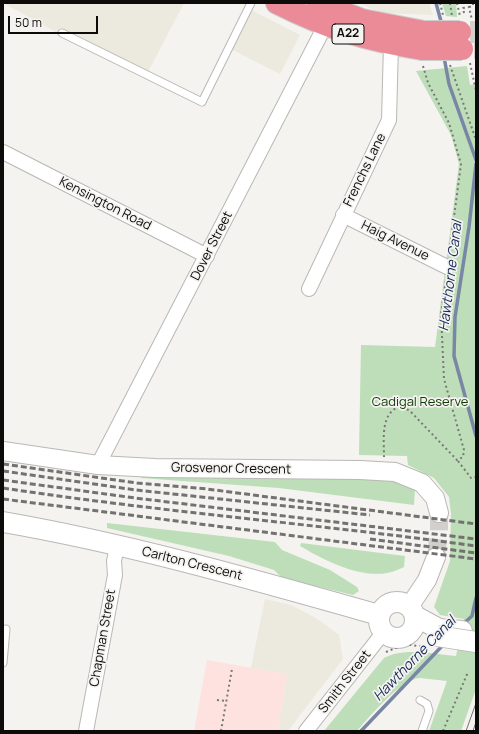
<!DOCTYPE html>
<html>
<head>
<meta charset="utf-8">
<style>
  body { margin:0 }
  #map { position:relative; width:479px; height:734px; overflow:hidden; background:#f4f3ef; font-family:Manrope,sans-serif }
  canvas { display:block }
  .frame { position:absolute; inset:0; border:4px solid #0c0b0a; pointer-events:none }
  .scale { position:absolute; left:8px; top:16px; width:90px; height:18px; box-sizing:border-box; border:2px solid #0c0b0a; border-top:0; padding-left:5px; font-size:12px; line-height:14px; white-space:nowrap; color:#0c0b0a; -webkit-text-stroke:3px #f4f3ef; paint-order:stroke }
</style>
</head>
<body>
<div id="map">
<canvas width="479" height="734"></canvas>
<div class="frame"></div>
<div class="scale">50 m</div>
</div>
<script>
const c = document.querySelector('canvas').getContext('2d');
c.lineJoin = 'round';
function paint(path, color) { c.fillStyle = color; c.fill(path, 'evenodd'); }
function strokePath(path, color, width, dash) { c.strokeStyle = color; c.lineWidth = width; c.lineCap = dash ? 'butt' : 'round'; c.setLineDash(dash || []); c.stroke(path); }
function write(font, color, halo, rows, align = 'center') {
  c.font = font + ' Manrope,sans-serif'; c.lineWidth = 3.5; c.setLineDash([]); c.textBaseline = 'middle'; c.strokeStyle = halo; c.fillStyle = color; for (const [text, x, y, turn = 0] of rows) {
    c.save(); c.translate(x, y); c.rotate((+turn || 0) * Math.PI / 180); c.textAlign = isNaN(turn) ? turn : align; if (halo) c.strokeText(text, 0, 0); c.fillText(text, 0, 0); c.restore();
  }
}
paint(new Path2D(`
  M 3,3 L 184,3 L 148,72 L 71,32 L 67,38 Z
  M 358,3 L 429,3 L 433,15 L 382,13 Z
  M 251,10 L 300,35 L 280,74 L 231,49 Z
  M 265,599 L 291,605 L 316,618 L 339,635 L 343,659 L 288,731 L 278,731 L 287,674 L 251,668 Z`), '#ece9de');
paint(new Path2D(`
  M 207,660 L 287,674 L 278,731 L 194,731 Z`), '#fde2e0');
paint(new Path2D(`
  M 442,3 L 456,3 L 457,17 L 446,16 Z
  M 467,66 L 470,85 L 476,84 L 476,689 L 461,731 L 429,731 L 447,681 L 420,678 C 401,679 369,717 357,731 L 324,731 L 384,658 C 404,647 434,654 456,656 L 464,619 L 440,615 L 434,607 L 450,561 L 451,514 L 449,497 L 434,478 L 408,465 L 407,456 L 359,455 L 361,345 L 435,347 L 459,164 L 451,135 L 416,71 Z
  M 142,472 L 400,481 L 415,488 L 414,505 L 279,488 L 141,478 Z
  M 107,523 L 275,542 L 282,550 L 330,570 L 357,587 L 359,591 L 353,595 L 282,578 L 274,570 L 229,556 L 107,528 Z
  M 301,543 L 405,556 L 404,567 C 399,569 393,572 387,573 C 358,578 324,560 300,546 Z`), '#bddeb8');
strokePath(new Path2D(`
  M 436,3 L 442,25
  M 444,57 L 449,84 L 476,160
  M 476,164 L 469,227 L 455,317 L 454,356 L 476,436
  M 462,625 L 472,616 L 476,598
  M 361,731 L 444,644`), '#7987a4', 3.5);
strokePath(new Path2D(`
  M 436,557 L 439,531 L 439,513`), '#d1d0cd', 18, [18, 9]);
strokePath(new Path2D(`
  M 470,32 L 476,32
  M 474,48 L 476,48`), '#d1d0cd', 22, [22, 11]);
const service = new Path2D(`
  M 62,33 L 202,102 L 251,3
  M 3,663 L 6,629
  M 420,700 L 427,704 L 429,711 L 422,731`);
const minor = new Path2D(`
  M 3,152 L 207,256
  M 343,215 L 447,267
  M 309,289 L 389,120 L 391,44
  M 98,465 L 325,26
  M 86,731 L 115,575 L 114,561 L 117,546
  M 306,731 L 383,633`);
const tertiary = new Path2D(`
  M 3,451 L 98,465 L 155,468 L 360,470 L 395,472 L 422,483 L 435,498 L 439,513
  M 409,607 L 427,580 L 436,557`);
const secondary = new Path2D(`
  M 3,522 C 130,544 255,580 379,615
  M379 620a18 18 0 1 1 36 0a18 18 0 1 1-36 0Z
  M 415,616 L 439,629 L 462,631`);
const trunk = new Path2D(`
  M 277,3 C 327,28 368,41 423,49
  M 318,3 L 362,20 L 424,32`);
strokePath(service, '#b9b8b5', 9);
strokePath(minor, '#b9b8b5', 16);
strokePath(tertiary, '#b9b8b5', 20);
strokePath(secondary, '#b9b8b5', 22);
strokePath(trunk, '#cecece', 24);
strokePath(new Path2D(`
  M 440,3 L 443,15
  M 450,3 L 452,16
  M 457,3 L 460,16
  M 469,7 L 473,6 L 473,3
  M 470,63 L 476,91
  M 450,65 L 476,140
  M 423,66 L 428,83 L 449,123 L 461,164 L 449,255
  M 384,457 C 384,439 380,412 401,406 L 410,411 L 457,460 L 463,457 L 464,450 L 444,379 L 441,314 L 446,279
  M 458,461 L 471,478 L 476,477
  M 386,652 L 405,644 L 425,647
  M 217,700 L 226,701
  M 221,731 L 232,669
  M 443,731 L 468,672`), '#797876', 2, [2, 3]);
strokePath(service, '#fff', 7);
strokePath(minor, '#fff', 14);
strokePath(tertiary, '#fff', 18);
strokePath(secondary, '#fff', 20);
strokePath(trunk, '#ec8b98', 22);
strokePath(new Path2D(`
  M 466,731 L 476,703
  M 473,731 L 476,722`), '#737270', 1);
strokePath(new Path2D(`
  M 3,464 L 137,483 L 207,489 L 476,524
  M 3,471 L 136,490 L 370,515
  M 3,480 L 135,498 L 476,539
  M 3,488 C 160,512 319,524 476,546
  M 3,499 L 476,559
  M 370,539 L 476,553`), '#737270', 3, [6, 3]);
const secondaryBridge = new Path2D(`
  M 437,636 L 476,642`);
const trunkBridge = new Path2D(`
  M 424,32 L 460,32
  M 423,49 L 462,49`);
strokePath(secondaryBridge, '#b9b8b5', 22, []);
strokePath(trunkBridge, '#cecece', 24, []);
strokePath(new Path2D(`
  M 464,13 L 463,8 L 469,7 L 472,20`), '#797876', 2, [2, 3]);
strokePath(secondaryBridge, '#fff', 20);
strokePath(trunkBridge, '#ec8b98', 22);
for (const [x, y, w] of [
  [348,34,32]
]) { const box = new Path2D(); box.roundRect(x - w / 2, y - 10, w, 20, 3); c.fillStyle = '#f4f3ef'; c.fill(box); strokePath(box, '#0c0b0a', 1); }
write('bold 12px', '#0c0b0a', null, [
  ["A22",348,34]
]);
write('13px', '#0c0b0a', '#f4f3ef', [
  ["Frenchs Lane",365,170,-64],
  ["Kensington Road",105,204,27],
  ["Haig Avenue",395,241,26],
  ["Dover Street",212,246,-63],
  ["Grosvenor Crescent",231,469,1],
  ["Carlton Crescent",192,564,14],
  ["Chapman Street",103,638,-80],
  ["Smith Street",345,682,-52]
]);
write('13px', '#0d3a05', '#f4f3ef', [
  ["Cadigal Reserve",420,402]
]);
write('italic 14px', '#14285a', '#f4f3ef', [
  ["Hawthorne Canal",451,276,-83],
  ["Hawthorne Canal",415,659,-46]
]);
</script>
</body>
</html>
